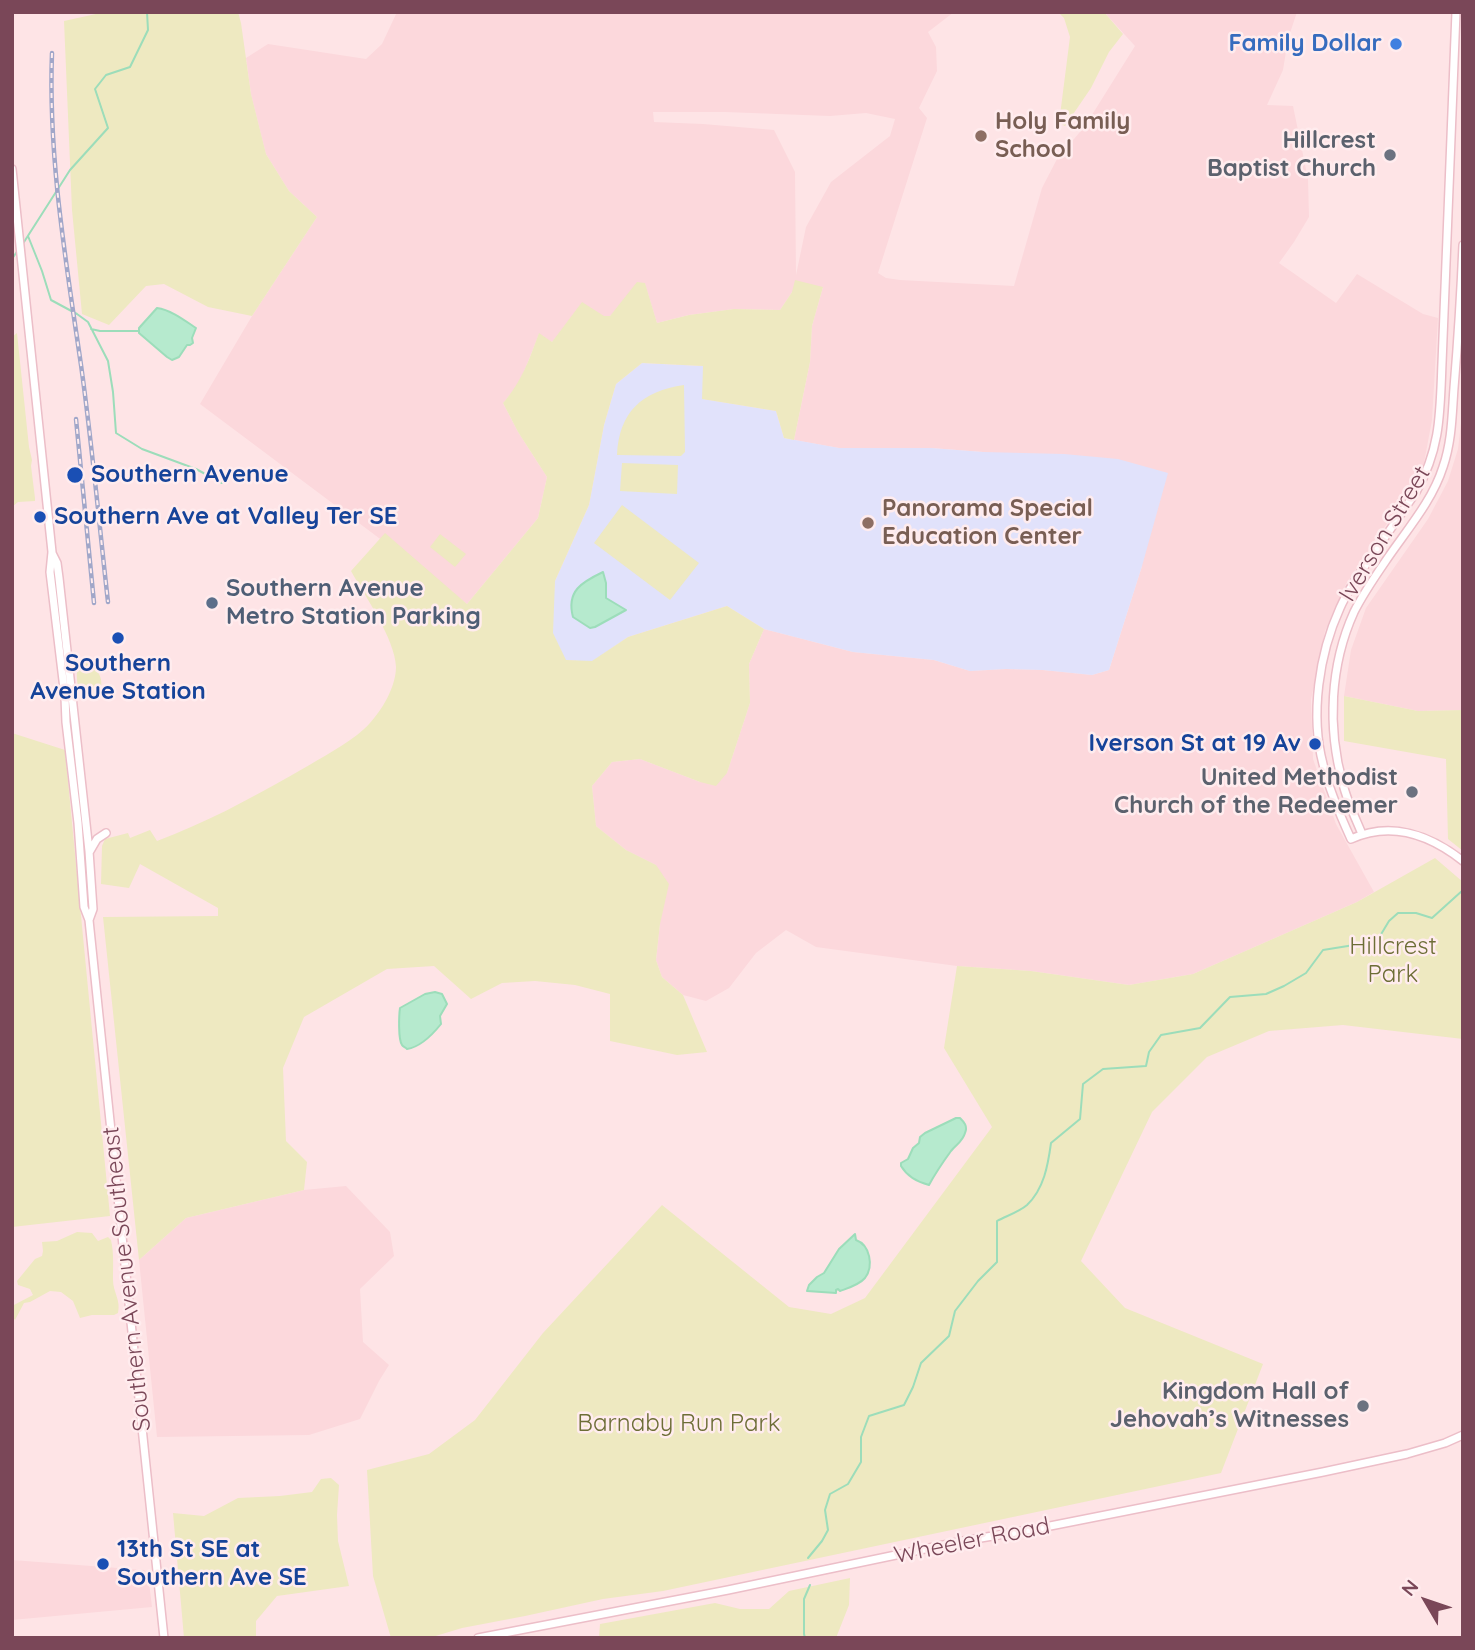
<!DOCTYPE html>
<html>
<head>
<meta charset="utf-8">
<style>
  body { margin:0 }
  #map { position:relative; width:1475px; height:1650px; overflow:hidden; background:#fee4e6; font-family:Quicksand,sans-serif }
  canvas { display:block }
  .frame { position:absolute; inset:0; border:14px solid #7a4758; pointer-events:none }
  .north { position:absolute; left:1391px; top:1566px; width:70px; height:70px; -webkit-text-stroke:5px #ffecee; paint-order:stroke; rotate:309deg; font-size:19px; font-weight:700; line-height:28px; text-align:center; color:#7a4758 }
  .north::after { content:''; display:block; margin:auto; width:24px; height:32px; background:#7a4758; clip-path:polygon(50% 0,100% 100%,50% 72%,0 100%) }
</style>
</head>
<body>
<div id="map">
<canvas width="1475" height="1650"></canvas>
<div class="frame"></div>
<div class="north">N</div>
</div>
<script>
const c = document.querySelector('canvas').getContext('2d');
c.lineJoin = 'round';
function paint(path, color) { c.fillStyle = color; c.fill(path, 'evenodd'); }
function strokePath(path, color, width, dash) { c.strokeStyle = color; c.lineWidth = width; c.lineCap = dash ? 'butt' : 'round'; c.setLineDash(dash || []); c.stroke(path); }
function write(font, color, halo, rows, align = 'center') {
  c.font = font + ' Quicksand,sans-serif'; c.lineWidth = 5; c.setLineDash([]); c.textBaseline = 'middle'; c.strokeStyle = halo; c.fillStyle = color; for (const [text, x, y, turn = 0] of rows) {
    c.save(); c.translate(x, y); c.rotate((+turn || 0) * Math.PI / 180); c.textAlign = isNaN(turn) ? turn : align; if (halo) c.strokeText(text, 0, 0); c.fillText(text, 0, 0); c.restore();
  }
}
paint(new Path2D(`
  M 397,12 L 954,12 L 928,32 L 936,47 L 937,71 L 919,108 L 927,118 L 878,273 L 886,278 L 900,280 L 1014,286 L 1042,188 L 1057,159 L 1085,126 L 1135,46 L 1104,12 L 1297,12 L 1288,39 L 1283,70 L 1267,105 L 1293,106 L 1308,179 L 1309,217 L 1294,242 L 1279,263 L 1336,303 L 1357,274 L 1423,314 L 1438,318 L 1432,420 L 1424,463 L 1407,494 L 1346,584 L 1325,631 L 1311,700 L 1313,759 L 1336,824 L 1374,892 L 1357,902 L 1193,974 L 1129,985 L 1031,971 L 957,966 L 816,947 L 786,930 L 756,953 L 729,988 L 706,1001 L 683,995 L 662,977 L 656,960 L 660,924 L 656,865 L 626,850 L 596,826 L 592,786 L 612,762 L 640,759 L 700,782 L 727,773 L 750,703 L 749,664 L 764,629 L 853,652 L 934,660 L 970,671 L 1006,669 L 1043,670 L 1092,675 L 1109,670 L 1142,566 L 983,452 L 931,448 L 839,448 L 794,440 L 810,362 L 812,326 L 823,287 L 792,292 L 780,310 L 734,309 L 689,315 L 657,323 L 645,284 L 610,316 L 604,316 L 551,342 L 539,334 L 523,374 L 516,388 L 503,403 L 518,432 L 547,477 L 538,518 L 467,604 L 200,404 L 252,316 L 317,217 L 289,191 L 266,154 L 251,94 L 246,58 L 268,44 L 366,59 L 382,44 ZM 653,112 L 725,112 L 830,116 L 866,113 L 895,119 L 890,136 L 831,182 L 806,227 L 796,275 L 795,172 L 774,130 L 703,124 L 654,122 Z
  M 1463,406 L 1463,710 L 1418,711 L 1344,696 L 1351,650 L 1366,608 L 1428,519 L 1448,481 L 1458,449 Z
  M 346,1186 L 390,1232 L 394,1256 L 360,1289 L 363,1342 L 389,1365 L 379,1381 L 360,1419 L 309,1435 L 157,1437 L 139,1260 L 186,1218 L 304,1190 Z
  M 12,1560 L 144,1570 L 148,1574 L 152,1607 L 12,1620 Z`), '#fcd8dc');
paint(new Path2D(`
  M 642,363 L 703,366 L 703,399 L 776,411 L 784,438 L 839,448 L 931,448 L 983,452 L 1064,454 L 1118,459 L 1168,473 L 1142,566 L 1109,670 L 1092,675 L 1043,670 L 1006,669 L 970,671 L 934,660 L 853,652 L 764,629 L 727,606 L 628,637 L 592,662 L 565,660 L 551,629 L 555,581 L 589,505 L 604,425 L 616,384 Z`), '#e1e2fb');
paint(new Path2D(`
  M 105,12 L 238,12 L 241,23 L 251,94 L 266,154 L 289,191 L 317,217 L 252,316 L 208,307 L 164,284 L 146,286 L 109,325 L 82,314 L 72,210 L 64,21 Z
  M 1058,12 L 1104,12 L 1123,34 L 1109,52 L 1091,88 L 1065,126 L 1059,123 L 1070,37 L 1064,18 Z
  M 795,280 L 823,287 L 812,326 L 810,362 L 794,440 L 784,438 L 776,411 L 702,399 L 703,366 L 642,363 L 616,384 L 604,425 L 589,505 L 555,581 L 553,633 L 566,660 L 592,661 L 628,637 L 727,606 L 764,629 L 749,664 L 750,703 L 727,773 L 716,786 L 700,782 L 640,759 L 612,762 L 592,786 L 596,826 L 626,850 L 656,865 L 669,884 L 660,924 L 656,960 L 662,977 L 683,995 L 707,1052 L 677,1055 L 610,1041 L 610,994 L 575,985 L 535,981 L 502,983 L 471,999 L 434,966 L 387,969 L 304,1017 L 283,1068 L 286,1141 L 307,1162 L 304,1190 L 186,1218 L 139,1260 L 103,917 L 218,916 L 218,908 L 140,864 L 129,888 L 101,884 L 102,846 L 105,839 L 128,833 L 130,838 L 150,830 L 157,841 C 205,823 248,800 292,775 C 314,762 337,750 357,735 C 375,722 396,691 396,667 C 395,639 365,596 351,571 L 385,533 L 467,604 L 538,518 L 547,477 L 518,432 L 503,403 C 522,381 529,360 539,333 L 552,342 L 582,302 L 604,316 L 610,316 L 637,282 L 645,283 L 657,323 L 689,315 L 734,309 L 780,310 L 792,292 Z
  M 17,333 L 29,447 L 32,460 L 31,466 L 35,498 L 35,501 L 18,502 L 12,507 L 12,337 Z
  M 684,385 L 685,452 L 681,456 L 617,455 C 619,412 642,391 684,385 Z
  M 622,463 L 678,465 L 677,494 L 620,491 Z
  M 622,505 L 699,563 L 670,600 L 594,543 Z
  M 440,534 L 466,554 L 455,567 L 430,547 Z
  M 86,660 C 96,668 105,677 100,691 L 90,696 C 75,692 77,680 77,667 Z
  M 1344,696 L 1418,711 L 1463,710 L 1463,851 L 1448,839 L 1446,759 L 1344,741 Z
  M 12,733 L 65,750 L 110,1216 L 12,1227 Z
  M 1435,858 L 1463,882 L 1463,1039 L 1343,1025 L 1269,1031 L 1207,1057 L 1152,1112 L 1081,1261 L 1125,1308 L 1263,1364 L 1221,1473 L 663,1591 L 603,1599 L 525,1616 L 462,1628 L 429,1638 L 391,1638 L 373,1576 L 367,1470 L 429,1454 L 475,1420 L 543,1333 L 662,1205 L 789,1307 L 831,1314 L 865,1298 L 992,1127 L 944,1048 L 957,966 L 1031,971 L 1129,985 L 1193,974 L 1357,902 Z
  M 77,1232 L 92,1233 L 98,1241 L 108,1237 L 111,1240 C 114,1253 113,1266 113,1280 C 113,1292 121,1300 118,1313 L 114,1315 L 92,1315 L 80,1318 L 73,1301 L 61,1292 L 50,1291 L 30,1302 L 24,1303 L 15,1320 L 12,1316 L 12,1306 L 33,1295 L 30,1289 L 18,1285 L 17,1281 L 35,1259 L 42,1256 L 43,1251 L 42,1242 L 57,1241 Z
  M 331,1478 L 339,1485 L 337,1515 L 338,1541 L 349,1586 L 277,1596 L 256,1621 L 256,1638 L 184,1638 L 173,1513 L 204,1516 L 238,1498 L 280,1496 L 312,1492 L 321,1479 Z
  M 850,1578 L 849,1605 L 836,1638 L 599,1638 L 600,1624 L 715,1603 L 740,1609 L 769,1609 L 789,1591 Z`), '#eee9c1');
const water = new Path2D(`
  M 157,308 C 171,310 184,320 196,328 L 192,338 L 193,343 L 190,345 L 187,345 L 179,357 L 172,360 L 167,357 L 139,333 L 139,328 Z
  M 603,572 L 606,583 L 606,598 L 626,610 L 595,627 L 590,628 L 573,617 C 566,591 582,582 603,572 Z
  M 435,992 L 442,994 L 447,1004 L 440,1016 L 441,1024 C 433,1034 420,1047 407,1049 C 405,1047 403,1047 402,1045 C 398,1039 399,1015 400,1008 L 425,994 Z
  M 956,1118 L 960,1118 C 964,1122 968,1126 965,1133 C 963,1141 956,1145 951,1151 C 943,1162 935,1174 929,1185 C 917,1182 907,1176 901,1166 L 901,1163 L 908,1159 L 913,1148 L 919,1143 L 920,1137 L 925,1133 Z
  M 855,1234 L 856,1240 C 870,1245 874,1266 865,1278 C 859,1285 848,1288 840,1291 L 838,1289 L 836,1290 L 836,1293 L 807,1291 L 809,1285 L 817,1277 L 824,1273 L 839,1249 Z`);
paint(water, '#b6eace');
strokePath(water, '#9cddba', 2);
strokePath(new Path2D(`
  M 28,236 L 42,271 L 51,300 L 77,314 L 88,322 L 108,361 L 113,392 L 116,433 L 142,449 L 196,469 L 222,483
  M 24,242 L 70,170 L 108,128 L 95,89 L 106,75 L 130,67 L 148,30 L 147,12
  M 12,259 L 18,250
  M 91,329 L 100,331 L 139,331
  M 808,1558 L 822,1541 L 828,1530 L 825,1510 L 830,1494 L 848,1484 L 861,1462 L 861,1437 L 869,1416 L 904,1405 L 913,1387 L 921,1363 L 949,1336 L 955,1311 L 978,1281 L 997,1262 L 997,1221 C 1006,1216 1019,1212 1027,1205 C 1044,1189 1048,1165 1051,1143 L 1080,1119 L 1083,1084 L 1103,1069 L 1146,1066 L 1149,1052 L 1161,1035 L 1200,1028 L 1230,997 L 1266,994 L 1284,986 L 1306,973 L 1323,950 L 1354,945 L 1380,936 L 1389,921 L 1398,913 L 1416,913 L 1432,918 L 1463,890
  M 805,1638 L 804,1634 L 804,1599 L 810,1585`), '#9cddba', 2);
const secondary = new Path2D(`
  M 1456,12 L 1442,363 C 1440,412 1441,448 1416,492 C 1405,508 1394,524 1383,540 C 1368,562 1351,583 1340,608 C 1319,654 1310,715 1323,764 C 1329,790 1340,815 1351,839 C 1391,821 1430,835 1463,861
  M 12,169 L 52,552 L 50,572 L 65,697 L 66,722 L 78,823 L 84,907 L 89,920 L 164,1638
  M 52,553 L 57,563 L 59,578 L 89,851 L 93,909 L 89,920
  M 1362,834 C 1355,817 1347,801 1343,784 C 1327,728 1330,665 1354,612 C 1363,594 1374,578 1385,562 C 1405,532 1432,502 1443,467 C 1452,441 1452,415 1454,388 C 1458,340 1461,293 1463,245
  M 90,851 L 97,839 L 106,833
  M 478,1638 L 728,1590 L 963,1541 L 1040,1528 L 1323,1472 L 1407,1454 L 1445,1443 L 1463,1435`);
strokePath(secondary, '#ecbec8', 10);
strokePath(secondary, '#fff', 7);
const rail = new Path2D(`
  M 52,53 C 48,157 66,262 81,365 C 92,443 99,523 108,602
  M 76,419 L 94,603`);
strokePath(rail, '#a1a7c9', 4.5);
strokePath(rail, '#ffecee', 2, [5]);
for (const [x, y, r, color] of [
  [1396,44,7,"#3f7fe0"],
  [981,136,7,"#8d6e63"],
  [1390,155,7,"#6b7280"],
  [75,475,9,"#1a4fb4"],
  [40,517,7,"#1a4fb4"],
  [868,523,7,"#8d6e63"],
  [212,603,7,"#5c6f8a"],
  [118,638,7,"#1a4fb4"],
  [1315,744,7,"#1a4fb4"],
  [1412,792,7,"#6b7280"],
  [1363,1406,7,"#6b7280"],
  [103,1564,7,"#1a4fb4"]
]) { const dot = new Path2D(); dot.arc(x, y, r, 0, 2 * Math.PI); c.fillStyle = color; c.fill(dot); strokePath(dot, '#ffecee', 2.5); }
write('bold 24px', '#366cbe', '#ffecee', [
  ["Family Dollar",1382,44]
], 'right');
write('bold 24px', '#785e54', '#ffecee', [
  ["Holy Family",995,122],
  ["School",995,150],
  ["Panorama Special",882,509],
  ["Education Center",882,537]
], 'left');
write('bold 24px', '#5b616d', '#ffecee', [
  ["Hillcrest",1376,141],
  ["Baptist Church",1376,169],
  ["United Methodist",1398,778],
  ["Church of the Redeemer",1398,806],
  ["Kingdom Hall of",1349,1392],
  ["Jehovah’s Witnesses",1349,1420]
], 'right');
write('bold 24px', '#164399', '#ffecee', [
  ["Southern Avenue",91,475],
  ["Southern Ave at Valley Ter SE",54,517],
  ["Southern",118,664,"center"],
  ["Avenue Station",118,692,"center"],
  ["Iverson St at 19 Av",1301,744,"right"],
  ["13th St SE at",117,1550],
  ["Southern Ave SE",117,1578]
], 'left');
write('24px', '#7a4758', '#ffecee', [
  ["Iverson Street",1385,534,-59],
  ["Southern Avenue Southeast",127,1279,-96],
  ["Wheeler Road",972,1541,-11]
]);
write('bold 24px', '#4e5e75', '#ffecee', [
  ["Southern Avenue",226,589],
  ["Metro Station Parking",226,617]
], 'left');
write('24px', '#6d6e36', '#ffecee', [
  ["Hillcrest",1393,947],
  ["Park",1393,975],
  ["Barnaby Run Park",679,1424]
]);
</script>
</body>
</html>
